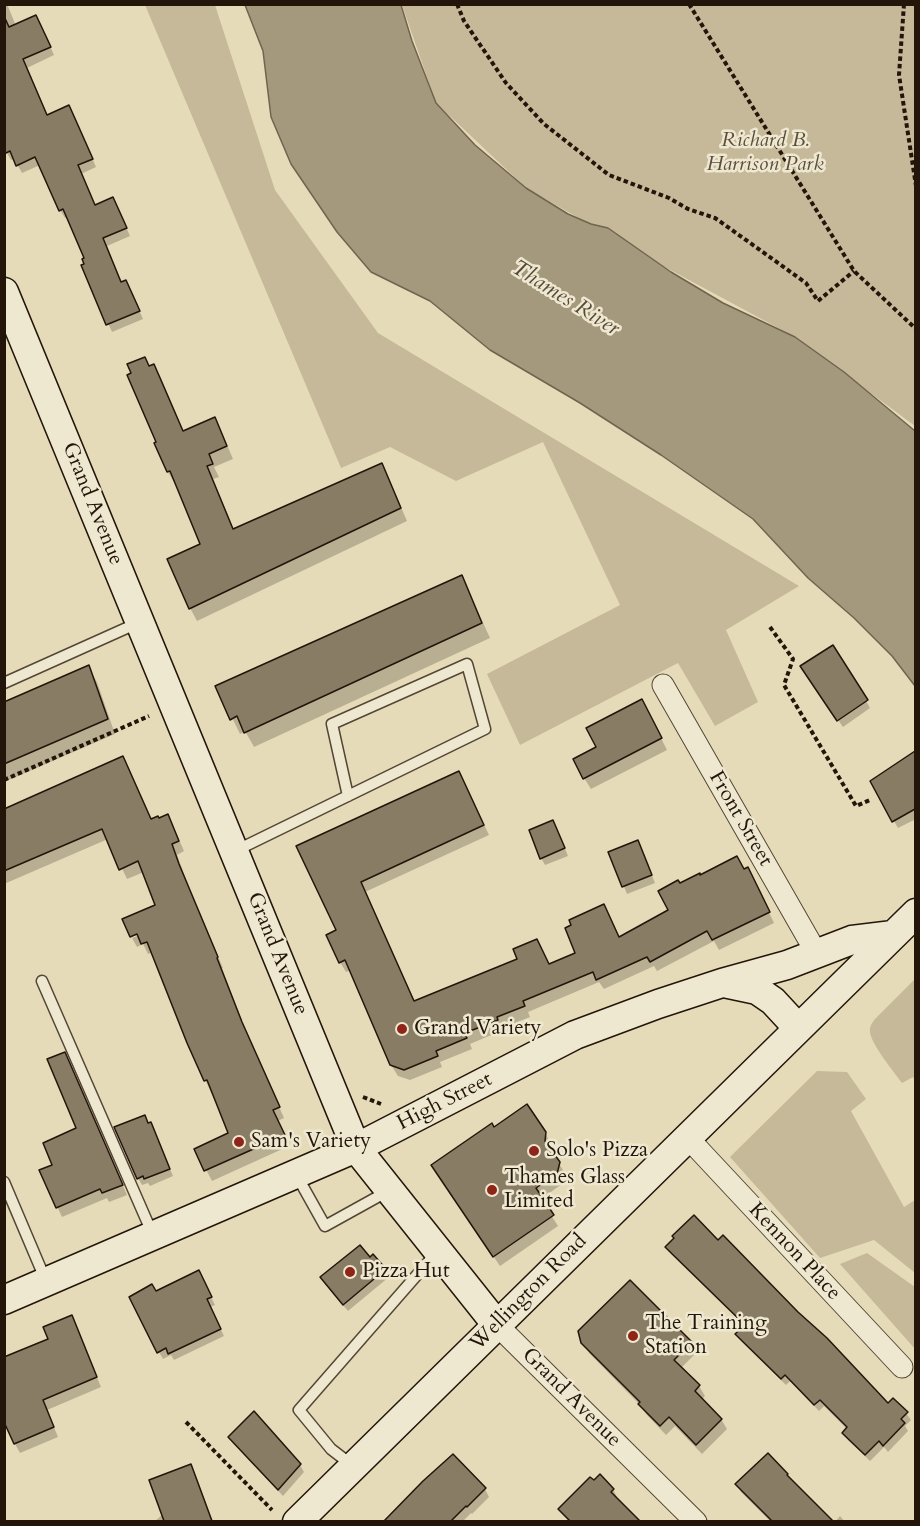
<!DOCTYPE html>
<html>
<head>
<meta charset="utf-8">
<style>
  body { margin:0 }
  #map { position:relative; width:920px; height:1526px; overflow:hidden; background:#e6dbb8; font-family:Cardo,serif }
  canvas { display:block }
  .frame { position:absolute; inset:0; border:6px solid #23150a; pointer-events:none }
</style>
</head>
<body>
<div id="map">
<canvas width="920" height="1526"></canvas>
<div class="frame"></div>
</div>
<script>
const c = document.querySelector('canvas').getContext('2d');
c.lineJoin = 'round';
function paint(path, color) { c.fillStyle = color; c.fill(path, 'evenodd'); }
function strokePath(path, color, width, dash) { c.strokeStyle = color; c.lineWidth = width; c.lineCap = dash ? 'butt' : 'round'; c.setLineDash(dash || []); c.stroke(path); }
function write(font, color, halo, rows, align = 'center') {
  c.font = font + ' Cardo,serif'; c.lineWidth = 5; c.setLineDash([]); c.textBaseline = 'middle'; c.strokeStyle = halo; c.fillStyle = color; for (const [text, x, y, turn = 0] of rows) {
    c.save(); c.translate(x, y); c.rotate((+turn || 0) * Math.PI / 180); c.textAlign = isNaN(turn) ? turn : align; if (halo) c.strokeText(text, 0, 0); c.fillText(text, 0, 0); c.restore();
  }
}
paint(new Path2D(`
  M 145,5 L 215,5 L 275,190 L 378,333 L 799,586 L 726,630 L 758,702 L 715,726 L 678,663 L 520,745 L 487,674 L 620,605 L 543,442 L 456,481 L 390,447 L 341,468 Z
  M 402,5 L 915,5 L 915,426 L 795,337 L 661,265 L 526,188 L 436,103 Z
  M 915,979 L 915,1081 L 913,1077 L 902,1083 C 894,1072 871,1044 870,1032 C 869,1027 872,1023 875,1019 Z
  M 817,1071 L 847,1072 L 866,1099 L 851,1111 L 904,1207 L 915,1200 L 915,1273 L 874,1240 L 820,1258 L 730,1157 Z
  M 867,1253 L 915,1287 L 915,1349 L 840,1264 Z`), '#c5b99a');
const water = new Path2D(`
  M 245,5 L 401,5 L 412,41 L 436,103 L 475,145 L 526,188 L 568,214 L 591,224 L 608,228 L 671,272 L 723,303 L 795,337 L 844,372 L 915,431 L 915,686 L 892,656 L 854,618 L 808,578 L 753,519 L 661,455 L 580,403 L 490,350 L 430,301 L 371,272 L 337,232 L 291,164 L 271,117 L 263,51 Z`);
paint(water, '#a4987d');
strokePath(water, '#70644f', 1.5);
paint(new Path2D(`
  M 4,4 L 7,4 L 16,26 L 40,25 L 54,55 L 27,68 L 48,116 L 73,115 L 96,167 L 81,174 L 96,207 L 117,207 L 130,236 L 107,246 L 122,283 L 126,281 L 143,319 L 112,332 L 83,266 L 86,259 L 68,217 L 65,218 L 60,210 L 40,165 L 22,173 L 14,159 L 11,160 L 7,153 Z
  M 154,365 L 161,378 L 184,432 L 214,419 L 221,431 L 233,459 L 214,467 L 219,477 L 213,479 L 234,530 L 381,465 L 388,477 L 407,521 L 197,621 L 190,608 L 202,545 L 177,483 L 175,484 L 168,472 L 156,444 L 150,367 Z
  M 461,577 L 469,592 L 490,638 L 254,747 L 245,731 L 240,734 L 217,687 Z
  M 88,667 L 97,682 L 115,734 L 4,782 L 4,704 Z
  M 806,674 L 866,701 L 870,708 L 843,727 Z
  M 648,712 L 667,750 L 591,789 L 584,778 L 598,747 Z
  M 909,757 L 916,769 L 916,819 L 898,828 L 872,782 Z
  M 123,758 L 152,820 L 159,820 L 167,816 L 173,826 L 184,851 L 177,855 L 196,906 L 223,968 L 222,968 L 247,1034 L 284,1118 L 278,1121 L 289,1146 L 212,1181 L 196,1150 L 230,1134 L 188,1042 L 151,953 L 148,954 L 143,944 L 137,947 L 132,938 L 145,933 L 157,906 L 144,872 L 127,879 L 108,839 L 4,884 L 4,810 Z
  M 464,783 L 489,835 L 365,892 L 415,1002 L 549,965 L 577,954 L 609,916 L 620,938 L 670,910 L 679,885 L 744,870 L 753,879 L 774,923 L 719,950 L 714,941 L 657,971 L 654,966 L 604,989 L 599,982 L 528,1012 L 530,1017 L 502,1028 L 503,1030 L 470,1044 L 472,1049 L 440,1062 L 442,1067 L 410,1080 L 398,1076 L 391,1065 L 351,970 L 346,972 L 340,962 L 338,931 L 298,846 Z
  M 557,829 L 568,856 L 545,865 L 541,858 Z
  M 641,849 L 655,883 L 627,894 L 610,853 Z
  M 70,1063 L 127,1195 L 109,1202 L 107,1198 L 62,1217 L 41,1171 L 54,1165 L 78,1129 Z
  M 144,1117 L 154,1131 L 173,1176 L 150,1186 L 148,1183 L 142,1185 L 138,1178 Z
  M 494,1129 L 545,1133 L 551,1144 L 550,1150 L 565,1173 L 562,1184 L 541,1199 L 558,1226 L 500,1266 L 439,1176 Z
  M 667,1247 L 888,1405 L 906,1413 L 911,1420 L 905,1426 L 908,1431 L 888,1452 L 884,1447 L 870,1461 L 848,1440 L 843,1433 L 847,1429 L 824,1406 L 819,1411 L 790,1381 L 786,1385 L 741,1341 L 737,1334 L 745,1326 L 671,1254 Z
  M 370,1259 L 385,1270 L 389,1277 L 348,1311 L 326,1285 L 322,1278 Z
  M 202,1279 L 215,1305 L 210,1307 L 224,1336 L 174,1360 L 171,1355 L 163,1359 L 159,1352 L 155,1293 Z
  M 76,1327 L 101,1387 L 47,1410 L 58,1437 L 20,1453 L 15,1444 Z
  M 583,1342 L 690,1343 L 696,1353 L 681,1368 L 699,1386 L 705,1396 L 701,1400 L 721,1419 L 727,1429 L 702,1454 L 675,1426 L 666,1435 L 646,1414 L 642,1407 L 589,1353 Z
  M 230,1437 L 300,1465 L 304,1472 L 283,1496 L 234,1444 Z
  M 453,1456 L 485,1489 L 489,1497 L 472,1514 L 471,1513 L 462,1522 L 385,1522 L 424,1482 Z
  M 190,1466 L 196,1476 L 213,1522 L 154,1522 L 163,1514 Z
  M 790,1481 L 831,1522 L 771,1522 L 741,1492 L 737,1484 Z
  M 613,1489 L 617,1497 L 615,1499 L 638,1522 L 569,1522 L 560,1509 Z
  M 840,1516 L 845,1522 L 835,1522 Z`), '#0003');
const building = new Path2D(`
  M 36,15 L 51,47 L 23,59 L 47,115 L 69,105 L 93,159 L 78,165 L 95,205 L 113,197 L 127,228 L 103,238 L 121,282 L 126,280 L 140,311 L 106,325 L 81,265 L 84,264 L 82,259 L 84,258 L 63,209 L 59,211 L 35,157 L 16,166 L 10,151 L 4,154 L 4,16 L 9,27 Z
  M 145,357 L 149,366 L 154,364 L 183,431 L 215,417 L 227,446 L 209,454 L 213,464 L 207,466 L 233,529 L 382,463 L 401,508 L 189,609 L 167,559 L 200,544 L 170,471 L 167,472 L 154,443 L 156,442 L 127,375 L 131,373 L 127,364 Z
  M 462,575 L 482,623 L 244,733 L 237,716 L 230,720 L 215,686 Z
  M 833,645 L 868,700 L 837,721 L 800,666 Z
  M 89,665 L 108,719 L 4,764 L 4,702 Z
  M 642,699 L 662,738 L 583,779 L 573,759 L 596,747 L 586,728 Z
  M 915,751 L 915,809 L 892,822 L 870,781 Z
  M 123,756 L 151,819 L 158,816 L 159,818 L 168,814 L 179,841 L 172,844 L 179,864 L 218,957 L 217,958 L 242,1022 L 280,1107 L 273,1110 L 285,1135 L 204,1171 L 194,1149 L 228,1133 L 207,1080 L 204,1081 L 187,1043 L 147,942 L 141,944 L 137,934 L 130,937 L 122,919 L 155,905 L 138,861 L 119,870 L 102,829 L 4,871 L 4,809 Z
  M 459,771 L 484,825 L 361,882 L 414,1001 L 517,959 L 513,949 L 537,939 L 549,964 L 575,953 L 565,928 L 571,925 L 569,920 L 604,904 L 619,937 L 668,910 L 658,891 L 678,880 L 680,883 L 700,873 L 700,875 L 737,856 L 744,869 L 748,867 L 770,912 L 712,940 L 707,931 L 650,962 L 647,957 L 596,980 L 593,972 L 523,1001 L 525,1006 L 497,1017 L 498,1020 L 465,1033 L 467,1038 L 436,1051 L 438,1056 L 404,1070 L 390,1065 L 345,960 L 339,963 L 326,935 L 336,930 L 296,846 Z
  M 553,820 L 565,848 L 540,859 L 529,830 Z
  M 638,840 L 652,875 L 622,887 L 608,852 Z
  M 65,1052 L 123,1185 L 102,1193 L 100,1189 L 56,1208 L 39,1170 L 52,1165 L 43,1143 L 76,1128 L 47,1059 Z
  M 527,1104 L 546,1132 L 545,1141 L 560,1162 L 557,1174 L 536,1188 L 554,1215 L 493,1257 L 431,1165 L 492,1123 L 494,1127 Z
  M 145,1115 L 148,1123 L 151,1122 L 170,1169 L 144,1179 L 143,1176 L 137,1179 L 114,1127 Z
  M 694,1215 L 718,1240 L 723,1235 L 798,1312 L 827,1338 L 888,1403 L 893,1398 L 908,1412 L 901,1419 L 905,1423 L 883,1446 L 879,1441 L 865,1455 L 842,1433 L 847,1427 L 820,1400 L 814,1405 L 785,1375 L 781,1379 L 735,1334 L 745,1325 L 665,1247 L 674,1238 L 672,1236 Z
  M 360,1245 L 370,1257 L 373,1254 L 386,1269 L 343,1305 L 320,1277 Z
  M 199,1270 L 212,1297 L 207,1299 L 221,1329 L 168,1354 L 166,1348 L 157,1353 L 129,1297 L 152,1284 L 156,1291 Z
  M 630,1280 L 692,1342 L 674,1360 L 700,1385 L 695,1391 L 722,1419 L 696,1445 L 669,1417 L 660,1426 L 638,1404 L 640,1402 L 581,1343 L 578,1331 Z
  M 72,1315 L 97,1377 L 43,1400 L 54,1427 L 14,1444 L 4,1422 L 4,1357 L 48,1339 L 43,1327 Z
  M 254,1411 L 301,1464 L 278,1490 L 228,1437 Z
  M 768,1453 L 788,1474 L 787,1475 L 833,1521 L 772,1521 L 735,1484 Z
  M 453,1454 L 486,1488 L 467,1507 L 466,1506 L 451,1521 L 384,1521 L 423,1481 Z
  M 191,1464 L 212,1521 L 164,1521 L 149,1480 Z
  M 600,1474 L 614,1489 L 611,1492 L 640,1521 L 570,1521 L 558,1509 L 590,1477 L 594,1480 Z`);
paint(building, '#887c64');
strokePath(building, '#23150a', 1.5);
const lane = new Path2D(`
  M 4,683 L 140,622
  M 235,851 L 485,729 L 467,664 L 332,724 L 348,796
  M 42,981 L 153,1235
  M 297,1176 L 325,1226 L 390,1190
  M 4,1182 L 46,1281
  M 353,1466 L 331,1449 L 299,1410 L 437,1252`);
const street = new Path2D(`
  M 663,685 L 817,954
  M 687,1137 L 902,1367
  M 497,1325 L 696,1522`);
const secondary = new Path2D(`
  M 4,292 L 356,1148 L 497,1325
  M 724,983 L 757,990 L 773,1001 L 798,1028
  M 4,1300 L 356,1148 L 575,1035 L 658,1004 L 722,983 L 787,965 L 852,940 L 893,935
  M 297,1522 L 916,913`);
strokePath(lane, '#544636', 13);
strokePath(street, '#544636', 23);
strokePath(secondary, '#23150a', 31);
strokePath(new Path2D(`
  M 457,4 L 464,21 L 506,83 L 544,124 L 609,175 L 669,198 L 688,209 L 715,218 L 725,225 L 806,283 L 818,301 L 854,271
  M 689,4 L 854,271 L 916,329
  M 904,4 L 899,75 L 916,186
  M 770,627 L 793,659 L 784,685 L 856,806 L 870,800
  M 4,780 L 149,716
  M 363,1097 L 381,1104
  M 186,1422 L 272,1510`), '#23150a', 4, [4.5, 3]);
strokePath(lane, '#efe8d1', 10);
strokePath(street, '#efe8d1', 21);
strokePath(secondary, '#efe8d1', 28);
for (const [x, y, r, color] of [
  [402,1029,6,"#8f2418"],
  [239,1142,6,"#8f2418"],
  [534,1151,6,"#8f2418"],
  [492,1190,6,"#8f2418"],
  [350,1272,6,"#8f2418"],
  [633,1336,6,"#8f2418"]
]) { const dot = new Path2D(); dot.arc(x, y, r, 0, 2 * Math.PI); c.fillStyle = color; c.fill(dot); strokePath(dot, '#efe8d1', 2); }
write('italic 21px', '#5c4e3c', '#efe8d1', [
  ["Richard B.",765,141],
  ["Harrison Park",765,165]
]);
write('21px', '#23150a', '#efe8d1', [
  ["Grand Avenue",92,504,68],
  ["Front Street",740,819,60],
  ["Grand Avenue",277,954,68],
  ["High Street",445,1102,-27],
  ["Kennon Place",794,1252,47],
  ["Wellington Road",529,1293,-45],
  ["Grand Avenue",571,1398,45]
]);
write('21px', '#23150a', '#efe8d1', [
  ["Grand Variety",414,1029],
  ["Sam's Variety",251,1142],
  ["Solo's Pizza",546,1151],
  ["Thames Glass",504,1178],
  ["Limited",504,1202],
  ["Pizza Hut",362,1272],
  ["The Training",645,1324],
  ["Station",645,1348]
], 'left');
write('italic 22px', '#574938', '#efe8d1', [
  ["Thames River",565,299,32]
]);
</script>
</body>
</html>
